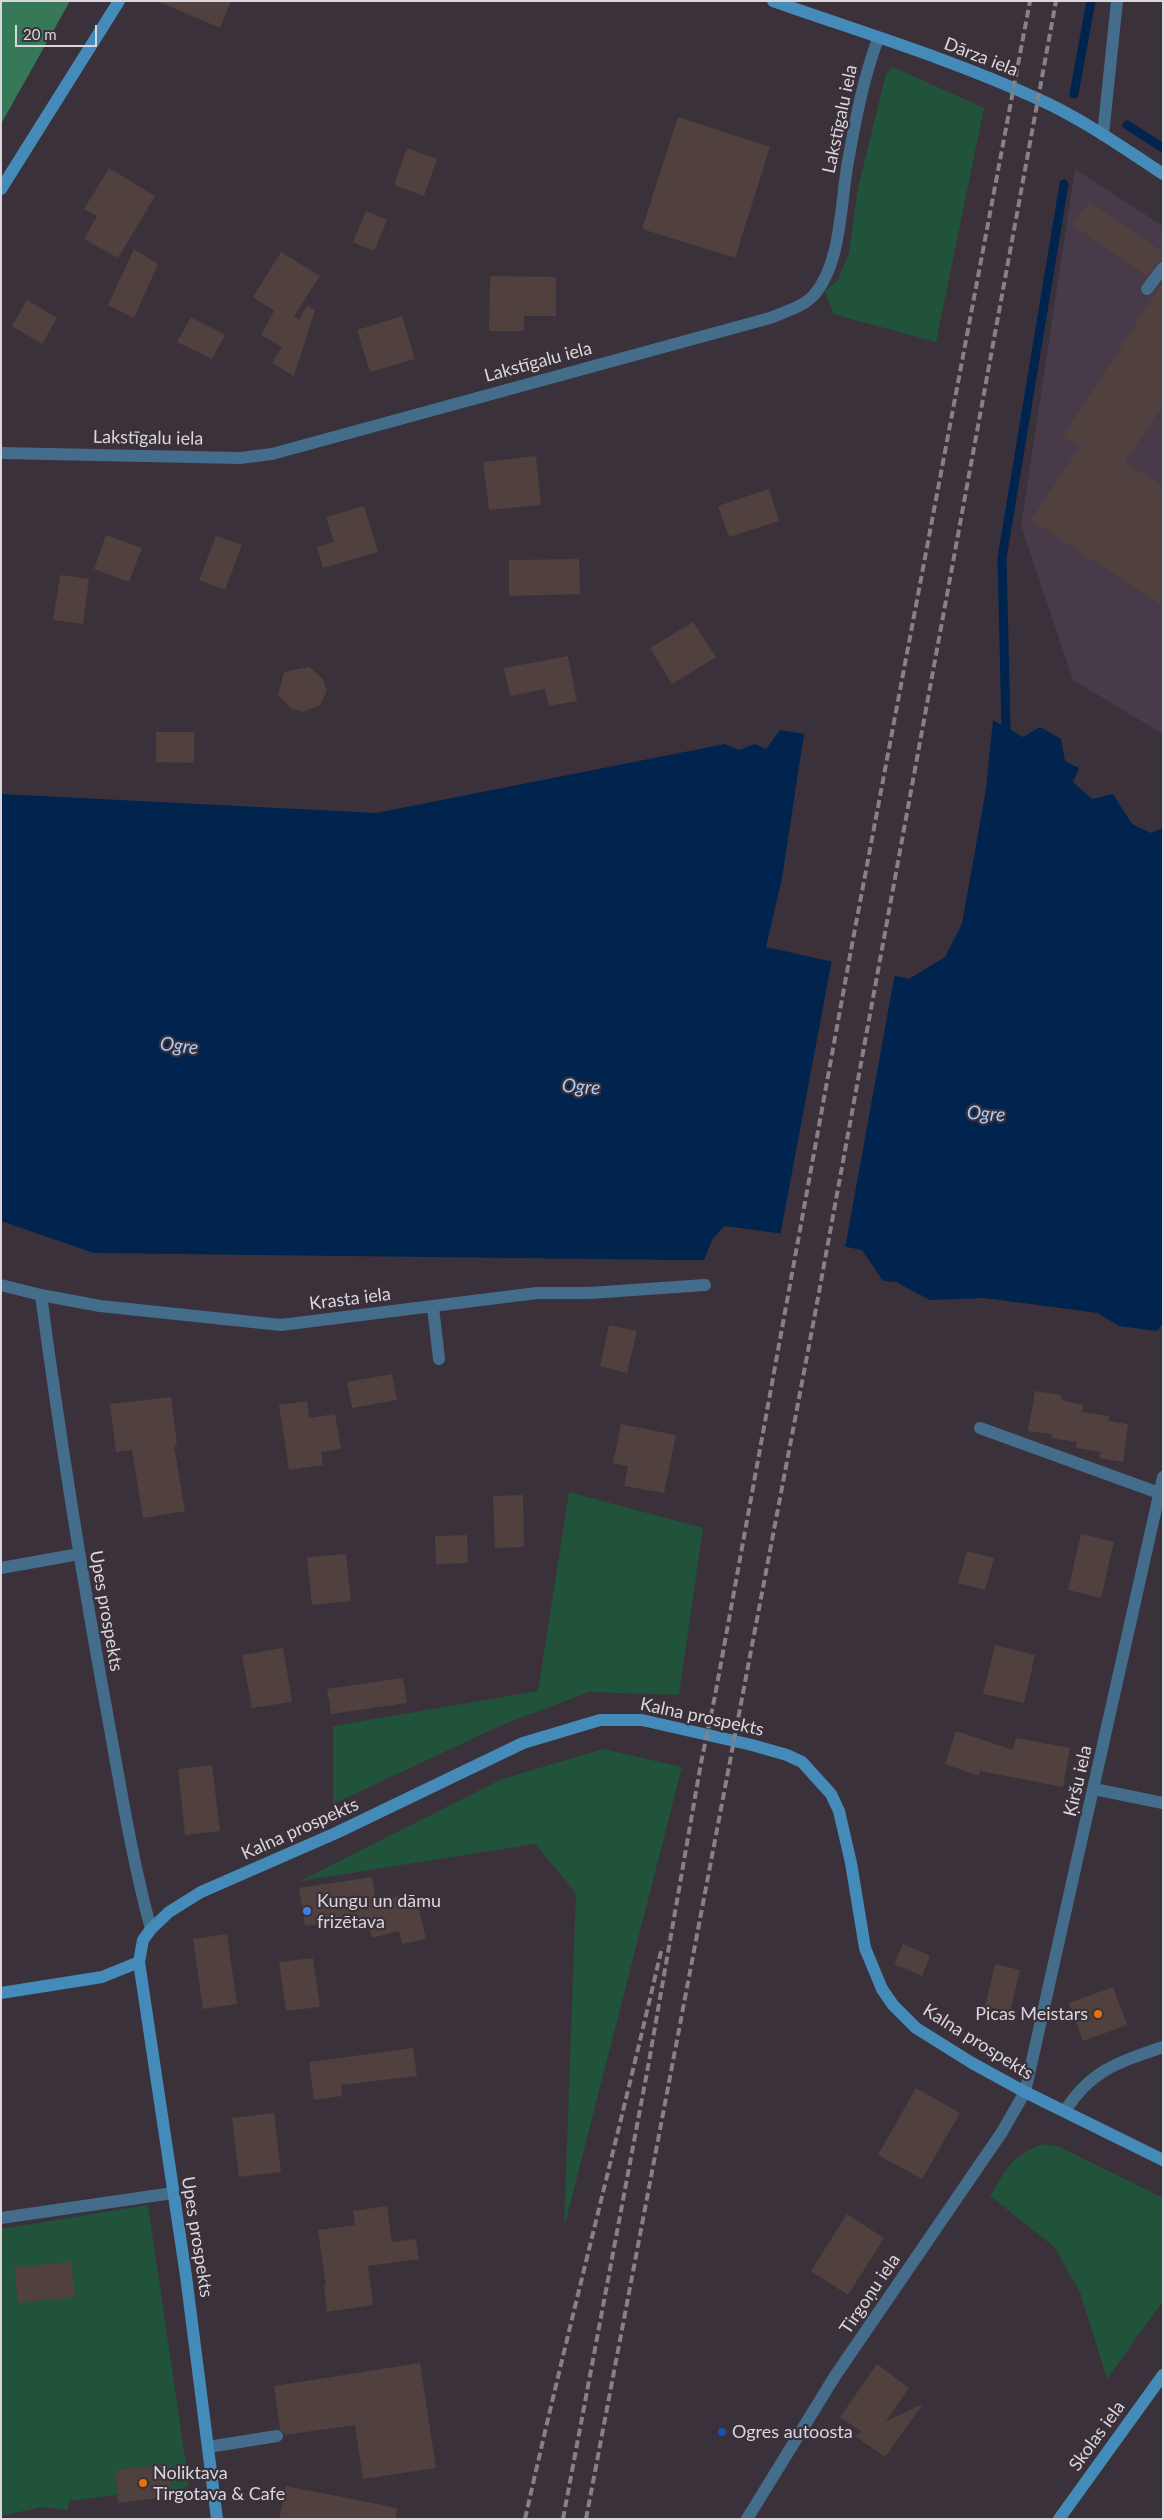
<!DOCTYPE html>
<html>
<head>
<meta charset="utf-8">
<style>
  body { margin:0 }
  #map { position:relative; width:1164px; height:2520px; overflow:hidden; background:#3a313b; font-family:Lato,sans-serif }
  canvas { display:block }
  .frame { position:absolute; inset:0; border:2px solid #dbd6dc; pointer-events:none }
  .scale { position:absolute; left:15px; top:25px; width:82px; height:22px; box-sizing:border-box; border:2px solid #dbd6dc; border-top:0; padding-left:6px; font-size:15px; line-height:18px; white-space:nowrap; color:#dbd6dc; -webkit-text-stroke:4px #3a313b; paint-order:stroke }
</style>
</head>
<body>
<div id="map">
<canvas width="1164" height="2520"></canvas>
<div class="frame"></div>
<div class="scale">20 m</div>
</div>
<script>
const c = document.querySelector('canvas').getContext('2d');
c.lineJoin = 'round';
function paint(path, color) { c.fillStyle = color; c.fill(path, 'evenodd'); }
function strokePath(path, color, width, dash) { c.strokeStyle = color; c.lineWidth = width; c.lineCap = dash ? 'butt' : 'round'; c.setLineDash(dash || []); c.stroke(path); }
function write(font, color, halo, rows, align = 'center') {
  c.font = font + ' Lato,sans-serif'; c.lineWidth = 4.5; c.setLineDash([]); c.textBaseline = 'middle'; c.strokeStyle = halo; c.fillStyle = color; for (const [text, x, y, turn = 0] of rows) {
    c.save(); c.translate(x, y); c.rotate((+turn || 0) * Math.PI / 180); c.textAlign = isNaN(turn) ? turn : align; if (halo) c.strokeText(text, 0, 0); c.fillText(text, 0, 0); c.restore();
  }
}
paint(new Path2D(`
  M 1075,169 L 1163,226 L 1163,734 L 1073,680 L 1021,526 Z`), '#473a49');
paint(new Path2D(`
  M 893,67 L 984,108 L 936,342 L 833,314 L 825,291 L 837,281 L 849,253 L 858,188 L 886,74 Z
  M 569,1492 L 703,1528 L 679,1695 L 589,1692 L 502,1725 L 333,1804 L 333,1726 L 538,1691 Z
  M 603,1749 L 682,1767 L 564,2228 L 576,1893 L 535,1844 L 300,1881 L 502,1779 Z
  M 1043,2144 L 1060,2147 L 1163,2198 L 1163,2301 L 1107,2379 L 1080,2292 L 1054,2247 L 990,2196 C 1007,2168 1011,2156 1043,2144 Z
  M 148,2205 L 189,2485 L 172,2496 L 168,2464 L 115,2470 L 117,2495 L 69,2501 L 68,2510 L 42,2507 L 1,2516 L 1,2229 Z`), '#21523a');
paint(new Path2D(`
  M 1,1 L 70,1 L 1,124 Z`), '#367857');
paint(new Path2D(`
  M 993,720 L 1023,737 L 1040,727 L 1061,739 L 1065,761 L 1079,768 L 1073,782 L 1092,799 L 1113,794 L 1132,824 L 1151,833 L 1163,828 L 1163,1323 L 1157,1331 L 1119,1326 L 1098,1313 L 985,1298 L 930,1300 L 896,1282 L 883,1281 L 862,1250 L 777,1233 L 725,1226 L 713,1238 L 704,1260 L 683,1260 L 94,1253 L 1,1221 L 1,794 L 376,813 L 725,744 L 739,750 L 755,744 L 766,749 L 780,730 L 804,734 L 782,878 L 766,947 L 909,979 L 945,957 L 962,924 L 986,789 Z`), '#00244d');
paint(new Path2D(`
  M 832,959 L 895,973 L 845,1248 L 780,1236 Z`), '#3a313b');
strokePath(new Path2D(`
  M 1074,94 L 1091,1
  M 1127,125 L 1163,148
  M 1008,738 L 1006,727 L 1002,558 L 1064,184`), '#00244d', 9);
paint(new Path2D(`
  M 157,1 L 231,1 L 220,28 Z
  M 678,117 L 770,147 L 735,258 L 642,229 Z
  M 407,148 L 437,159 L 424,196 L 394,185 Z
  M 109,168 L 155,196 L 118,258 L 84,239 L 97,216 L 84,209 Z
  M 1089,202 L 1163,252 L 1163,260 L 1157,263 L 1147,276 L 1073,225 Z
  M 366,211 L 387,220 L 374,251 L 353,242 Z
  M 134,249 L 158,264 L 134,318 L 108,305 Z
  M 281,252 L 320,276 L 294,316 L 299,320 L 307,306 L 315,310 L 294,376 L 272,363 L 282,347 L 261,335 L 274,311 L 253,297 Z
  M 490,276 L 556,277 L 556,316 L 524,316 L 524,331 L 489,331 Z
  M 1163,282 L 1163,405 L 1125,462 L 1163,486 L 1163,606 L 1031,520 L 1080,447 L 1063,436 Z
  M 27,300 L 57,318 L 42,344 L 12,326 Z
  M 402,316 L 415,359 L 370,372 L 357,330 Z
  M 191,317 L 225,335 L 212,359 L 177,342 Z
  M 536,456 L 541,505 L 489,510 L 483,462 Z
  M 769,489 L 779,521 L 729,537 L 718,506 Z
  M 364,506 L 378,552 L 323,568 L 317,547 L 334,542 L 326,517 Z
  M 106,535 L 142,548 L 129,582 L 94,569 Z
  M 216,536 L 242,545 L 225,590 L 199,580 Z
  M 579,559 L 580,594 L 509,596 L 509,560 Z
  M 60,575 L 89,579 L 83,624 L 53,620 Z
  M 693,622 L 716,657 L 672,684 L 650,648 Z
  M 568,656 L 577,701 L 549,706 L 545,689 L 510,696 L 504,668 Z
  M 309,667 L 323,679 L 327,691 L 320,705 L 303,712 L 292,709 L 278,695 L 284,672 Z
  M 156,732 L 194,732 L 194,763 L 156,762 Z
  M 609,1325 L 637,1331 L 627,1373 L 600,1366 Z
  M 392,1374 L 397,1400 L 352,1408 L 347,1382 Z
  M 1035,1391 L 1062,1395 L 1061,1400 L 1083,1405 L 1082,1412 L 1109,1416 L 1109,1421 L 1128,1424 L 1123,1462 L 1099,1458 L 1101,1452 L 1076,1448 L 1077,1442 L 1051,1438 L 1052,1434 L 1028,1431 Z
  M 171,1397 L 177,1445 L 174,1445 L 185,1511 L 143,1518 L 132,1450 L 116,1452 L 110,1404 Z
  M 307,1401 L 309,1418 L 335,1414 L 341,1449 L 321,1452 L 323,1465 L 289,1470 L 279,1405 Z
  M 621,1424 L 676,1435 L 664,1493 L 624,1486 L 628,1466 L 613,1463 Z
  M 523,1495 L 524,1547 L 495,1548 L 493,1496 Z
  M 1081,1534 L 1114,1542 L 1101,1598 L 1068,1590 Z
  M 467,1535 L 468,1563 L 436,1564 L 435,1536 Z
  M 967,1551 L 994,1558 L 985,1590 L 958,1583 Z
  M 346,1554 L 351,1601 L 312,1605 L 307,1557 Z
  M 995,1645 L 1035,1655 L 1024,1703 L 983,1694 Z
  M 283,1648 L 292,1702 L 252,1708 L 242,1655 Z
  M 403,1678 L 407,1703 L 331,1714 L 327,1689 Z
  M 956,1731 L 1013,1750 L 1016,1738 L 1070,1748 L 1063,1787 L 980,1771 L 979,1776 L 945,1764 Z
  M 212,1765 L 220,1831 L 185,1835 L 178,1769 Z
  M 372,1877 L 376,1901 L 415,1892 L 426,1939 L 402,1944 L 399,1931 L 372,1938 L 367,1917 L 305,1926 L 299,1888 Z
  M 227,1934 L 237,2004 L 203,2009 L 193,1939 Z
  M 903,1944 L 930,1956 L 922,1976 L 894,1964 Z
  M 313,1958 L 320,2007 L 286,2011 L 279,1962 Z
  M 995,1964 L 1020,1970 L 1010,2012 L 985,2006 Z
  M 1113,1987 L 1127,2025 L 1083,2041 L 1069,2003 Z
  M 413,2048 L 417,2076 L 341,2085 L 342,2096 L 314,2100 L 309,2062 Z
  M 916,2088 L 960,2113 L 922,2179 L 878,2155 Z
  M 274,2113 L 281,2172 L 239,2177 L 232,2118 Z
  M 387,2206 L 392,2242 L 416,2239 L 419,2259 L 368,2266 L 373,2305 L 327,2312 L 324,2285 L 326,2285 L 318,2230 L 355,2225 L 353,2211 Z
  M 847,2214 L 884,2238 L 848,2295 L 811,2271 Z
  M 71,2262 L 75,2297 L 18,2303 L 14,2267 Z
  M 420,2363 L 436,2468 L 363,2479 L 355,2425 L 285,2435 L 280,2429 L 274,2386 Z
  M 877,2364 L 909,2388 L 886,2421 L 923,2404 L 885,2457 L 855,2436 L 862,2432 L 840,2417 Z
  M 168,2464 L 172,2496 L 118,2503 L 115,2470 Z
  M 286,2486 L 397,2508 L 396,2519 L 279,2519 Z`), '#50413e');
strokePath(new Path2D(`
  M 1147,289 L 1163,268`), '#436d8a', 12);
strokePath(new Path2D(`
  M 1103,135 L 1117,1
  M 1,453 L 240,458 L 272,454 L 770,318 C 784,312 803,307 814,295 C 843,261 840,199 849,156 C 856,117 864,76 878,39
  M 1,1285 L 41,1295 L 100,1306 L 281,1325 L 537,1293 L 590,1293 L 705,1285
  M 41,1295 C 60,1437 82,1577 108,1718 C 121,1789 132,1860 151,1929
  M 433,1307 L 439,1359
  M 980,1428 L 1159,1493
  M 1,1568 L 79,1554
  M 1094,1789 L 1163,1803
  M 1065,2111 C 1091,2070 1119,2062 1163,2047
  M 1,2218 L 173,2193
  M 208,2447 L 277,2436
  M 747,2519 L 835,2376 L 1002,2132 L 1025,2092 L 1163,1477`), '#436d8a', 12);
strokePath(new Path2D(`
  M 773,1 C 861,32 951,59 1036,98 C 1081,118 1122,147 1163,174
  M 1,189 L 119,1
  M 1,1993 L 102,1977 L 139,1962
  M 217,2519 L 186,2276 L 139,1962 L 143,1940 L 151,1929 L 169,1912 L 201,1892 L 336,1833 L 523,1743 L 600,1720 L 642,1720 L 752,1745 L 787,1755 L 802,1762 L 831,1794 L 839,1811 L 851,1863 L 865,1948 L 882,1989 L 893,2005 L 916,2028 L 972,2063 L 1025,2092 L 1163,2160
  M 1059,2519 L 1163,2375`), '#458bba', 12);
strokePath(new Path2D(`
  M 525,2519 C 568,2327 618,2138 662,1947
  M 563,2519 L 648,2067 L 701,1763 L 715,1696 L 851,950 L 1030,1
  M 586,2519 L 815,1314 L 1056,1`), '#878088', 4, [8, 4]);
for (const [x, y, r, color] of [
  [307,1911,5,"#3f7fe0"],
  [1098,2014,5,"#e8710a"],
  [722,2432,5,"#1a4fb4"],
  [143,2483,5,"#e8710a"]
]) { const dot = new Path2D(); dot.arc(x, y, r, 0, 2 * Math.PI); c.fillStyle = color; c.fill(dot); strokePath(dot, '#3a313b', 2); }
write('18px', '#dbd6dc', '#3a313b', [
  ["Dārza iela",981,57,21],
  ["Lakstīgalu iela",840,119,-78],
  ["Lakstīgalu iela",538,362,-15],
  ["Lakstīgalu iela",148,438,1],
  ["Krasta iela",350,1299,-7],
  ["Upes prospekts",106,1611,80],
  ["Kalna prospekts",702,1717,12],
  ["Ķiršu iela",1078,1781,-77],
  ["Kalna prospekts",300,1829,-24],
  ["Kalna prospekts",978,2042,32],
  ["Upes prospekts",197,2237,81],
  ["Tirgoņu iela",870,2294,-56],
  ["Skolas iela",1097,2436,-54]
]);
write('18px', '#dbd6dc', '#3a313b', [
  ["Kungu un dāmu",317,1901],
  ["frizētava",317,1922],
  ["Picas Meistars",1088,2014,"right"],
  ["Ogres autoosta",732,2432],
  ["Noliktava",153,2473],
  ["Tirgotava & Cafe",153,2494]
], 'left');
write('italic 19px', '#aacdf7', '#3a313b', [
  ["Ogre",179,1046,7],
  ["Ogre",581,1087,4],
  ["Ogre",986,1114,4]
]);
</script>
</body>
</html>
